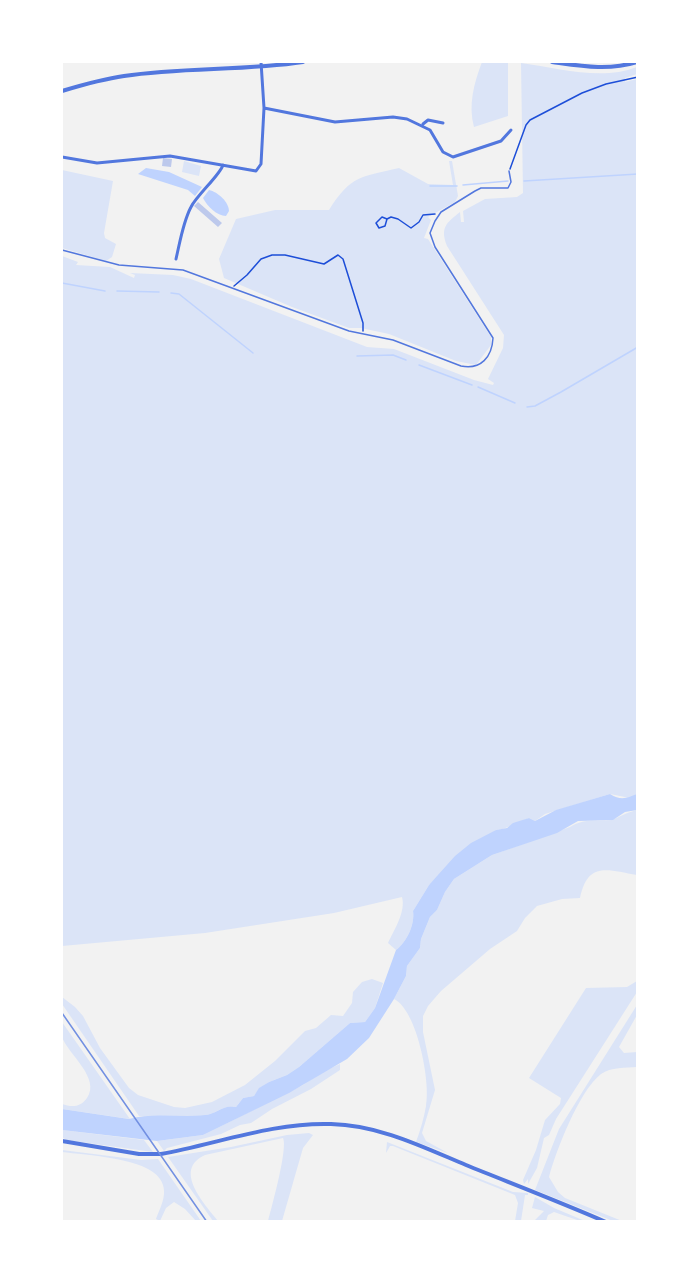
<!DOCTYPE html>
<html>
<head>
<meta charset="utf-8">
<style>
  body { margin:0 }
  #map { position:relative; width:699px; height:1283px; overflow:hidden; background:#f2f2f2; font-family:"Titillium Web",sans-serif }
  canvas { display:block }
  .frame { position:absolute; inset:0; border:63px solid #fff; pointer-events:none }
</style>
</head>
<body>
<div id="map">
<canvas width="699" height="1283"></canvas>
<div class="frame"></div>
</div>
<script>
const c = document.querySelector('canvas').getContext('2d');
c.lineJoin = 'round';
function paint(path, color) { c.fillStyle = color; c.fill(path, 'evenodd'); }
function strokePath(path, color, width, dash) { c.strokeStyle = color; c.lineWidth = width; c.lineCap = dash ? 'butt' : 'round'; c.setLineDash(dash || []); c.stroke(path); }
paint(new Path2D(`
  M 482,62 L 508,62 L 508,116 L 474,127 C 468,105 474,83 482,62 Z
  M 521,63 C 559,68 601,81 637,67 L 637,74 L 625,78 L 625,82 L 637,79 L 637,794 L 630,798 L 610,794 L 545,814 L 535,821 L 529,818 L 503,829 L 496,830 L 429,885 L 413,911 C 415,924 407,942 396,950 L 388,943 C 394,930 406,912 402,897 L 334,913 L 205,933 L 62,946 L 62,256 L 78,262 L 76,265 L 110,267 L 134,278 L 135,275 L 130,273 L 173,275 L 191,279 L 367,347 L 394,349 L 474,380 L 493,385 L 494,383 L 488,379 L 503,348 L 504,335 L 447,246 C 440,228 446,223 460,212 L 461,222 L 464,222 L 463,211 L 485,199 L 517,197 L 523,193 Z
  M 184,161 L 201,166 L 199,176 L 182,172 Z
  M 449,161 L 452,161 L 458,196 L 455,202 L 428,217 L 431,220 L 424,238 L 428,239 L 491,337 L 491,345 L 476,365 L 456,361 L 389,334 L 361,328 L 349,328 L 292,307 L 224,278 L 219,259 L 236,219 L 275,210 L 329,210 C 351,175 361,177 399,168 L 428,184 L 453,185 Z
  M 62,170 L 113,181 L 104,233 L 105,238 L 116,244 L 112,257 L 106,261 L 62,248 Z
  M 637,810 L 637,875 C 607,870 588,861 580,898 L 562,899 L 537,906 L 525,918 L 517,931 L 490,949 L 441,991 L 428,1006 L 423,1016 L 423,1032 L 435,1090 L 422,1133 L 426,1141 L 448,1153 L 416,1142 C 420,1131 424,1118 426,1106 C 431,1082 417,1010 394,999 L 406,976 L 407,966 L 420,948 L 421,939 L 430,917 L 437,910 L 445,892 L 454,879 L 492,855 L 570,827 C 584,818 595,822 611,820 C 618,818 627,812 637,810 Z
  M 372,979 L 383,983 L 375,1008 L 365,1022 L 350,1023 L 299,1067 L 287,1075 L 269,1082 L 260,1088 L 254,1096 L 243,1098 L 236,1107 C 223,1104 217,1114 205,1115 C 184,1118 161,1117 139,1116 L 62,1004 L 62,997 L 75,1007 L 83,1016 L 100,1048 L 129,1088 L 138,1095 L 174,1107 L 185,1108 L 212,1102 L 245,1085 L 275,1061 L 305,1031 L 316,1028 L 331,1015 L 343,1016 L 352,1003 L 353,992 L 362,982 Z
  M 637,981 L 637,992 L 556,1119 L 549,1135 L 544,1138 L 537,1168 L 528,1184 L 528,1179 L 524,1184 L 523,1180 L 536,1150 L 545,1120 L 560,1104 L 561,1098 L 529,1078 L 586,988 L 627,987 Z
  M 637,1005 L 637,1015 L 619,1047 L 624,1053 L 637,1052 L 637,1067 C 626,1068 611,1067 601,1074 C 579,1091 556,1151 549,1177 L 558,1192 L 565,1198 L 622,1221 L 613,1221 L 535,1190 L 559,1129 Z
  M 62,1022 L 130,1119 L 62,1109 L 62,1104 C 71,1107 80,1108 87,1098 C 101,1078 68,1054 62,1037 C 60,1033 62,1026 62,1022 Z
  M 340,1064 L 340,1070 L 311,1089 L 272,1109 L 251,1123 L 240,1125 L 221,1134 L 167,1148 L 164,1151 L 157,1141 L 203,1135 L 303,1085 L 322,1072 Z
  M 62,1130 L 144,1140 L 153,1152 L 66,1140 L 62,1137 Z
  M 309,1133 L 313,1135 L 303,1148 L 282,1221 L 268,1221 C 272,1206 288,1148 283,1138 L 205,1155 C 172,1170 205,1204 218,1221 L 213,1221 L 168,1157 L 231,1147 L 287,1135 Z
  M 387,1142 L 513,1192 L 528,1193 L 528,1195 L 525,1195 L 521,1221 L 515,1221 L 518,1203 L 515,1195 L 393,1146 L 390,1146 L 386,1153 Z
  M 62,1150 L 141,1160 L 158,1159 L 201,1221 L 196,1221 L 185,1209 L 174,1202 L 166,1208 L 160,1221 L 156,1219 C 161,1206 169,1192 160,1179 C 147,1158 85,1155 62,1152 Z
  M 535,1197 L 554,1208 L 585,1221 L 580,1221 L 554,1212 L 548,1215 L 546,1221 L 534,1221 L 544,1211 L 532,1208 Z`), '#dbe4f7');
paint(new Path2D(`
  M 146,168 L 169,172 L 202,187 L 195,196 L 188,190 L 138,174 Z
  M 209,190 C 218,192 229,202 229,211 L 226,216 C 217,216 207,206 203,198 Z
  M 610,794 C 621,801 627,798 637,794 L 637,810 L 625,812 L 613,820 L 578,821 L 557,833 L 492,855 L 454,879 L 445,892 L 437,910 L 430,917 L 421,939 L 420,948 L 407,966 L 406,976 L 394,999 L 369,1038 L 347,1059 L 289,1093 L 203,1135 L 157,1141 L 62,1130 L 62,1109 L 129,1119 C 153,1112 180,1118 205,1115 C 217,1114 223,1104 236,1107 L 243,1098 L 254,1096 L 259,1088 L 269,1082 L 287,1075 L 299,1067 L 350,1023 L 365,1022 L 375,1008 L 396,950 C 407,942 415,924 413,911 L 429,885 L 455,856 L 471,843 L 496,830 L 507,828 L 513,823 L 529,818 L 535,821 L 556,810 Z`), '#bfd3fe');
strokePath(new Path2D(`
  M 524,181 L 638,174
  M 463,185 L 508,181
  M 430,186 L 457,186
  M 62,283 L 105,291
  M 117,291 L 159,292
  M 171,293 L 179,294 L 253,353
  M 357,356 L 393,355 L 406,360
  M 419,365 L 472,385
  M 478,387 L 515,403
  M 527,407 L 535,406 L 561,392 L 638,347`), '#bfd3fe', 1.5);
paint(new Path2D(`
  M 163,158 L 172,159 L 171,167 L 162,166 Z
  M 198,202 L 222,223 L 218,227 L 194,206 Z`), '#bdc9ec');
strokePath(new Path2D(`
  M 510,169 L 526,125 L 530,120 L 582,93 L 606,84 L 638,77
  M 387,219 L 382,217 L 376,223 L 379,228 L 385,226 L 387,219 L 391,217 L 398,219 L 411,228 L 419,222 L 423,215 L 435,214
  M 234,286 L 247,275 L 261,259 L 272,255 L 285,255 L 324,264 L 338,255 L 343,259 L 363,323 L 363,331`), '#1d4ed8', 1.5);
strokePath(new Path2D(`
  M 62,250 L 119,265 L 183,270 L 349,331 L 393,340 L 461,366 C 481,370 492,357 493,338 L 435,247 L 430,233 L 435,221 L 441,212 L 475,191 L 481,188 L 508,188 L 511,182 L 509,171`), '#5277de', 1.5);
strokePath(new Path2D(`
  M 264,108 L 335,122 L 393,117 L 407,119 L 430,130 L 443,152 L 453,157 L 501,141 L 511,130
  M 423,124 L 428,120 L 443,123
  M 62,157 L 97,163 L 170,156 L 256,171 L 261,164 L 264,108 L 261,62
  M 176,259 C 180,242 183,222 191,207 C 197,195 220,175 223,165`), '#5277de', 3);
strokePath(new Path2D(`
  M 552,62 C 581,66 608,71 637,62
  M 62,91 C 82,85 103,79 124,76 C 184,67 244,71 303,62
  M 62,1141 L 139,1154 L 161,1154 C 216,1144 274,1122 331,1124 C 379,1125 423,1147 466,1165 C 513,1184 560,1202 606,1222`), '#5277de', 4);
strokePath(new Path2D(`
  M 62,1013 L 207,1222`), '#7290e2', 1.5);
</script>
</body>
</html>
